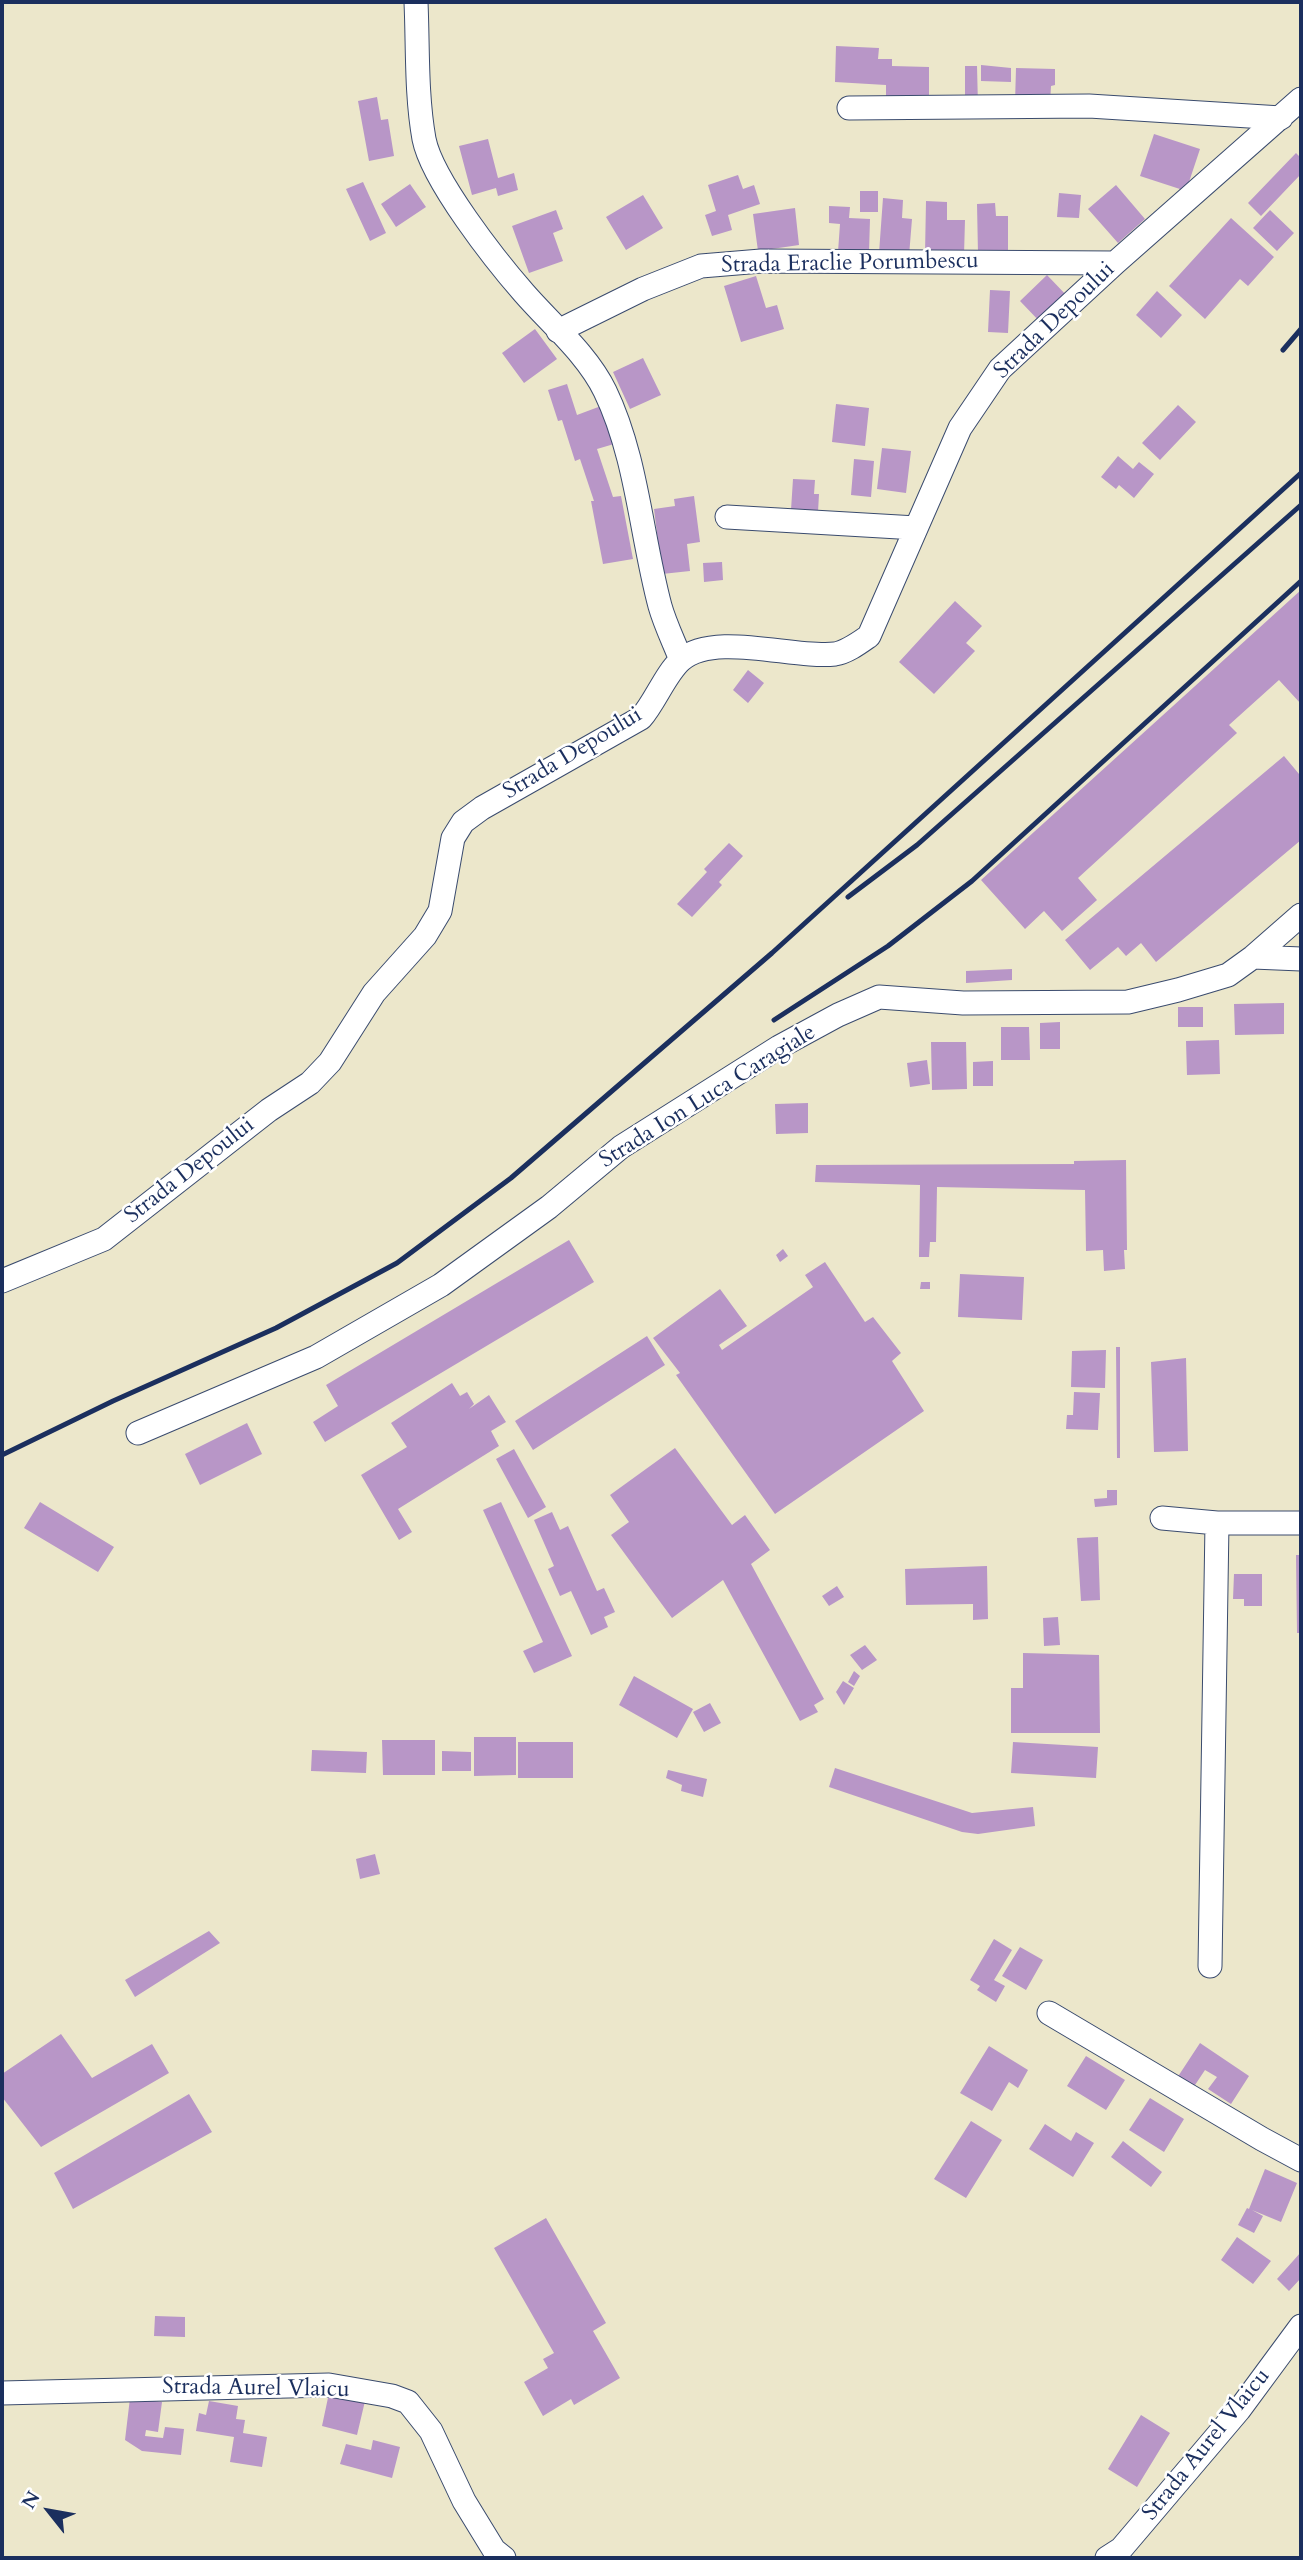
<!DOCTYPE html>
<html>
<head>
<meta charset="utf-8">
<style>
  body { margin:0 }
  #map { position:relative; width:1303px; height:2560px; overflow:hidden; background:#ece7cb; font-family:Cardo,serif }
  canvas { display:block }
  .frame { position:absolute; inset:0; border:4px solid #1b2f5e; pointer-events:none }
  .north { position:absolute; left:14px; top:2476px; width:70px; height:70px; -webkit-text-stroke:5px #fff; paint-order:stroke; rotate:301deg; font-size:19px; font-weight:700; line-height:28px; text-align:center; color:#1b2f5e }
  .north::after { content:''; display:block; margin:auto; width:24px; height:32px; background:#1b2f5e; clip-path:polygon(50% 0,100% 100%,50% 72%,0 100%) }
</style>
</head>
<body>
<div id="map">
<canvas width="1303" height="2560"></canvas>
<div class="frame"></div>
<div class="north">N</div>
</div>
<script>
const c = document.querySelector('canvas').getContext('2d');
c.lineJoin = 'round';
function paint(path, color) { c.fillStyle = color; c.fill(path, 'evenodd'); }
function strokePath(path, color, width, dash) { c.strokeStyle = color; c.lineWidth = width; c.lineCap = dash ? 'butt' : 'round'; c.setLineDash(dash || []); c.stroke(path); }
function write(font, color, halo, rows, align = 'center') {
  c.font = font + ' Cardo,serif'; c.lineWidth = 5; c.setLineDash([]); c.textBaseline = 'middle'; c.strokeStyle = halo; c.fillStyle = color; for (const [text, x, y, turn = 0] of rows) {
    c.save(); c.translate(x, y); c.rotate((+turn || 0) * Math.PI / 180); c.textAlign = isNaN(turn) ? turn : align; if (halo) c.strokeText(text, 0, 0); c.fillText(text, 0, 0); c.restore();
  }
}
paint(new Path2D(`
  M 836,46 L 879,48 L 878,59 L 892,59 L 892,66 L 929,67 L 929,102 L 886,102 L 886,85 L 835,82 Z
  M 981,65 L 1011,68 L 1011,82 L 981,81 Z
  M 965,66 L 977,66 L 978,106 L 965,106 Z
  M 1016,68 L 1055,69 L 1055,85 L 1051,86 L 1050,104 L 1015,103 Z
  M 377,97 L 381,120 L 388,119 L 394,156 L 369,161 L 358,101 Z
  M 1154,134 L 1200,149 L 1186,191 L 1140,176 Z
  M 488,139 L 498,178 L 514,173 L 518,190 L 498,196 L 496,188 L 472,195 L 459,146 Z
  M 1296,153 L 1301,158 L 1301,174 L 1261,216 L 1248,203 Z
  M 738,175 L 743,189 L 754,185 L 760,204 L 728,215 L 732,230 L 712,236 L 705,215 L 716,211 L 708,185 Z
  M 363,182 L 386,233 L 370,241 L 346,189 Z
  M 410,184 L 426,207 L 396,227 L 381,204 Z
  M 1116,185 L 1145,219 L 1118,243 L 1088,209 Z
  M 860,191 L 878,191 L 878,212 L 860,212 Z
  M 1059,193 L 1081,195 L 1079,218 L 1057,217 Z
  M 643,195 L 663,228 L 626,250 L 606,217 Z
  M 883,198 L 903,200 L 902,218 L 912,219 L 909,256 L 879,253 Z
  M 926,201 L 947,202 L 947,220 L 965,220 L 964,255 L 925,254 Z
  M 995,203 L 996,216 L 1008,216 L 1008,253 L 978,254 L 977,204 Z
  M 829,206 L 850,207 L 849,218 L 870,219 L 869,253 L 838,252 L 840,224 L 829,223 Z
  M 795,208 L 799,245 L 758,251 L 753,214 Z
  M 556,210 L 563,229 L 553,233 L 563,261 L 529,273 L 512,226 Z
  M 1270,210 L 1294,233 L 1277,251 L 1253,228 Z
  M 1231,218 L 1274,257 L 1248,286 L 1240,279 L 1205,319 L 1169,286 Z
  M 1047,275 L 1069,298 L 1042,324 L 1020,301 Z
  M 756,276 L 766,308 L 777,305 L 784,329 L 741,342 L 724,286 Z
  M 990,290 L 1010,291 L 1008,333 L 988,332 Z
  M 1157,291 L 1182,315 L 1161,338 L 1136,315 Z
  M 535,329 L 557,359 L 524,383 L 502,353 Z
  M 643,358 L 661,395 L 630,409 L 613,372 Z
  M 567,384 L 577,415 L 601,406 L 614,444 L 597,449 L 613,497 L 621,496 L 633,559 L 603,564 L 591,501 L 594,501 L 580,459 L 575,461 L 562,420 L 558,421 L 548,390 Z
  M 836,404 L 869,408 L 865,446 L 832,442 Z
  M 1178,405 L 1196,422 L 1160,460 L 1142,443 Z
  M 882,448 L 911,451 L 906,493 L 877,489 Z
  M 1118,456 L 1133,469 L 1139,462 L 1154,474 L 1134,498 L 1119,485 L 1116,489 L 1101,477 Z
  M 854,459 L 874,461 L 871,497 L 851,495 Z
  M 793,479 L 815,480 L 814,494 L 819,494 L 818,512 L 791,510 Z
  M 694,496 L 700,542 L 687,544 L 690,571 L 662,574 L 654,509 L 675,506 L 674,499 Z
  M 722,562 L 723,580 L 704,582 L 703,563 Z
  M 1301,590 L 1301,704 L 1279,680 L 1229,725 L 1237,733 L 1078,878 L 1097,900 L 1062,931 L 1044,911 L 1025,929 L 981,880 Z
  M 955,601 L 982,626 L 966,643 L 975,651 L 934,694 L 899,662 Z
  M 748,670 L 764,683 L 748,703 L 733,690 Z
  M 1284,756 L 1299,774 L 1301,772 L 1301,840 L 1156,962 L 1141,943 L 1126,956 L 1118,947 L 1090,970 L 1065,940 Z
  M 729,843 L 743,856 L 719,882 L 722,885 L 692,917 L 677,904 L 707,872 L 704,869 Z
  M 1012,969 L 1012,980 L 966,983 L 966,971 Z
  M 1284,1003 L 1284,1034 L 1235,1035 L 1234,1004 Z
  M 1178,1007 L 1203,1007 L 1203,1027 L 1178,1027 Z
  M 1060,1022 L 1060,1049 L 1040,1049 L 1040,1023 Z
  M 1001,1027 L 1029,1027 L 1030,1060 L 1001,1060 Z
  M 1219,1040 L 1220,1074 L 1187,1075 L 1186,1041 Z
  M 931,1042 L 966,1042 L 967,1089 L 932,1090 Z
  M 927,1060 L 930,1084 L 910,1087 L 907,1063 Z
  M 993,1061 L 993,1086 L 973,1086 L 973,1062 Z
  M 808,1103 L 808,1133 L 776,1134 L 775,1104 Z
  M 1126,1160 L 1127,1250 L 1124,1250 L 1125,1269 L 1104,1271 L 1103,1250 L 1086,1251 L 1085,1190 L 937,1187 L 936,1242 L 930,1242 L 929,1257 L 919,1257 L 920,1185 L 815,1182 L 816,1165 L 1074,1164 L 1074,1161 Z
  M 569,1240 L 594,1282 L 325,1442 L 313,1422 L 338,1406 L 326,1385 Z
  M 783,1249 L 788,1256 L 780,1262 L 776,1255 Z
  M 825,1262 L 865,1322 L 873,1317 L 901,1353 L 892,1361 L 924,1411 L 775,1514 L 676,1375 L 680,1373 L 653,1338 L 720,1289 L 747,1326 L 719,1345 L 722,1350 L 813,1287 L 805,1275 Z
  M 960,1274 L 1024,1277 L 1022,1320 L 958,1317 Z
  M 921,1282 L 930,1282 L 930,1289 L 920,1289 Z
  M 647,1336 L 665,1365 L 533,1450 L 515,1421 Z
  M 1116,1347 L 1120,1347 L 1120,1458 L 1117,1458 Z
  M 1106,1350 L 1105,1388 L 1071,1387 L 1072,1351 Z
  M 1186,1358 L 1188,1451 L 1154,1452 L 1151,1362 Z
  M 452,1383 L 460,1396 L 467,1392 L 474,1404 L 469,1409 L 489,1395 L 506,1422 L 491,1431 L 499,1446 L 398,1509 L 412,1532 L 399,1540 L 361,1475 L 407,1447 L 391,1423 Z
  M 1074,1392 L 1100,1393 L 1098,1430 L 1066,1429 L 1067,1415 L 1073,1415 Z
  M 247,1423 L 262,1454 L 200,1485 L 185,1454 Z
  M 675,1448 L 732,1525 L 745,1515 L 770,1550 L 751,1564 L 824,1699 L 814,1705 L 818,1712 L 800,1721 L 723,1580 L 672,1618 L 611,1535 L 629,1522 L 610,1495 Z
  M 514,1449 L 546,1507 L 528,1518 L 496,1459 Z
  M 1107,1490 L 1117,1490 L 1117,1505 L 1095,1507 L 1094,1499 L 1107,1498 Z
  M 40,1502 L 114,1547 L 98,1572 L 24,1528 Z
  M 501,1502 L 572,1656 L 534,1673 L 523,1651 L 543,1642 L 483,1510 Z
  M 552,1512 L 560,1530 L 568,1526 L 597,1591 L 604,1588 L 615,1612 L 604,1617 L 608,1627 L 591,1635 L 571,1591 L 560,1596 L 548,1569 L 554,1566 L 534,1520 Z
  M 1098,1537 L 1100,1600 L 1081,1601 L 1077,1538 Z
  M 1296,1555 L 1301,1555 L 1301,1633 L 1297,1633 Z
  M 987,1566 L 988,1619 L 973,1620 L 973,1604 L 906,1605 L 905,1569 Z
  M 1234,1574 L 1262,1574 L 1262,1606 L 1244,1606 L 1244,1599 L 1233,1599 Z
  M 837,1586 L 844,1597 L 829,1606 L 822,1596 Z
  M 1058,1617 L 1060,1645 L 1044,1646 L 1043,1618 Z
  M 865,1645 L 877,1660 L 862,1670 L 850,1655 Z
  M 1023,1653 L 1099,1655 L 1100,1733 L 1011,1733 L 1011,1688 L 1023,1688 Z
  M 854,1671 L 860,1676 L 854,1686 L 848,1682 Z
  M 634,1676 L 693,1709 L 677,1738 L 619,1705 Z
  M 843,1681 L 854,1688 L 844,1705 L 836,1692 Z
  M 710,1703 L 721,1723 L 704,1732 L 693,1712 Z
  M 474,1737 L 516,1737 L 516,1775 L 474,1776 Z
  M 382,1740 L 435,1740 L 435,1775 L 383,1775 Z
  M 518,1742 L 573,1742 L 573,1778 L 518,1778 Z
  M 1013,1742 L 1098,1747 L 1096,1778 L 1011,1773 Z
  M 312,1750 L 367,1752 L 366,1773 L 311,1771 Z
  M 442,1751 L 471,1752 L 471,1771 L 442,1771 Z
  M 835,1768 L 972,1813 L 1033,1807 L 1035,1826 L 978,1834 L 962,1832 L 829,1787 Z
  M 668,1770 L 707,1779 L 703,1797 L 681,1791 L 682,1785 L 666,1778 Z
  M 375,1854 L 380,1874 L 360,1879 L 356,1859 Z
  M 209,1931 L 220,1943 L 135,1997 L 125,1980 Z
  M 994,1939 L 1012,1950 L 994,1980 L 1005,1986 L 996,2002 L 977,1990 L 980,1986 L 970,1980 Z
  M 1020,1947 L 1043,1960 L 1026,1990 L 1002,1976 Z
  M 61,2034 L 92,2078 L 152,2044 L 169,2073 L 41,2147 L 2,2097 L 2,2074 Z
  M 1200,2043 L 1249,2076 L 1231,2104 L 1208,2089 L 1217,2077 L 1205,2070 L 1193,2088 L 1177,2078 Z
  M 989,2046 L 1028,2070 L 1018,2088 L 1009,2082 L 992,2111 L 960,2093 Z
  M 1086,2056 L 1125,2080 L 1106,2110 L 1067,2086 Z
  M 189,2094 L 212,2132 L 73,2209 L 54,2173 Z
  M 1150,2098 L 1184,2119 L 1164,2152 L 1129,2130 Z
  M 971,2121 L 1002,2140 L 966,2198 L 934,2179 Z
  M 1045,2124 L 1071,2141 L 1076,2132 L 1094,2143 L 1073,2177 L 1029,2149 Z
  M 1123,2141 L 1162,2172 L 1151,2187 L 1111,2157 Z
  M 1265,2169 L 1297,2183 L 1281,2222 L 1252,2210 L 1263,2216 L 1254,2233 L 1238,2225 L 1247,2208 L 1249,2209 Z
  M 546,2218 L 606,2323 L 593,2331 L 620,2378 L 574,2405 L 571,2399 L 543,2416 L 524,2382 L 548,2368 L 543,2359 L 554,2353 L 494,2248 Z
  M 1237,2237 L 1271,2261 L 1253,2284 L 1221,2260 Z
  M 1301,2252 L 1301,2278 L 1289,2291 L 1277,2279 Z
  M 155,2316 L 185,2317 L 185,2337 L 154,2336 Z
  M 329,2393 L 365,2401 L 357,2435 L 322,2426 Z
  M 130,2398 L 162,2402 L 158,2432 L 146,2430 L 145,2436 L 163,2438 L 165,2427 L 184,2429 L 181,2455 L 142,2451 L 125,2440 Z
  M 209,2401 L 238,2406 L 236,2419 L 245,2420 L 243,2433 L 267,2437 L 262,2467 L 230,2462 L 234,2437 L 196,2431 L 199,2413 L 206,2415 Z
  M 1141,2415 L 1170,2433 L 1137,2487 L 1108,2469 Z
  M 373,2440 L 400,2447 L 392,2478 L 340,2464 L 346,2444 L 371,2450 Z`), '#b896c7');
const street = new Path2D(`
  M 416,2 C 418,47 416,94 424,139 C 432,180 496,261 524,293 C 551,324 587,354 605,391 C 637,457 641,535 660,606 C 665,624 674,642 681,660
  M 849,108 L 1089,106 L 1281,118
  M 558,331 L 643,289 L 701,266 L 761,261 L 1115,263
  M 727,517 L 916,528
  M 1253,957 L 1301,959
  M 2,1281 L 104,1239 L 269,1110 L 310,1083 L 330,1062 L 374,993 L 425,936 L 440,911 L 453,838 L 463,822 L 482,808 L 641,718 C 655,702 666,673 681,660 C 714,631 794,659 835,654 C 847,652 859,643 869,636 L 960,428 L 1000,369 L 1115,263 L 1301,99
  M 138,1433 L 316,1357 L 441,1285 L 549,1207 L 621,1147 L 779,1047 L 838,1015 L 879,997 L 963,1003 L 1128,1002 L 1178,990 L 1228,975 L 1253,957 L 1301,915
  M 1162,1518 L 1217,1523 L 1301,1523
  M 1210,1966 L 1217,1523
  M 1049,2013 L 1262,2139 L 1301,2160
  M 2,2393 L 329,2385 L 392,2396 L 408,2402 L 431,2431 L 464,2501 L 494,2550 L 504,2558
  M 1107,2558 L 1121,2549 L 1239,2410 L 1301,2326`);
strokePath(street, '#3a4b6e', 25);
strokePath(street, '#fff', 23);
strokePath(new Path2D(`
  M 1283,350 L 1301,329
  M 848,897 L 917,845 L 1301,505
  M 774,1020 L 888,946 L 972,881 L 1301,581
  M 2,1455 L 113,1401 L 276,1328 L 397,1263 L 511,1178 L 772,953 L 1301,473`), '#1b2f5e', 5);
write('23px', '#1b2f5e', '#fff', [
  ["Strada Eraclie Porumbescu",850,264,-1],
  ["Strada Depoului",1055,321,-44],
  ["Strada Depoului",573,754,-31],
  ["Strada Ion Luca Caragiale",708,1097,-32],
  ["Strada Depoului",190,1171,-38],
  ["Strada Aurel Vlaicu",256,2389,1],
  ["Strada Aurel Vlaicu",1207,2445,-51]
]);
</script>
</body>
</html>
